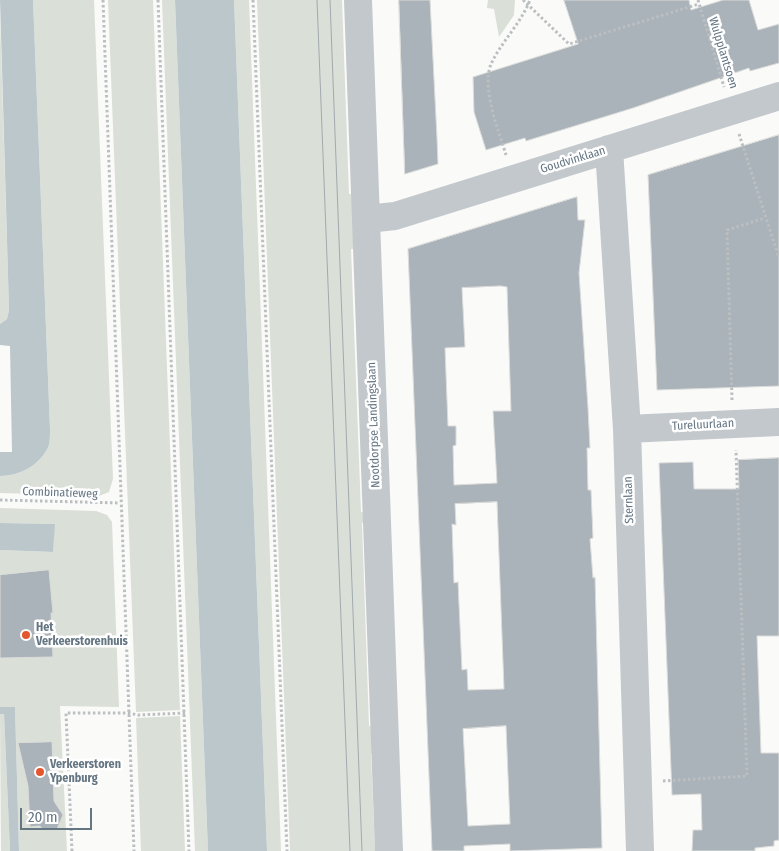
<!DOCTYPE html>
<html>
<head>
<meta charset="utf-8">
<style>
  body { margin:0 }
  #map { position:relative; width:779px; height:851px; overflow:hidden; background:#fafaf8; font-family:"Fira Sans Condensed",sans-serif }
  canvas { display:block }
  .scale { position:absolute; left:20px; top:808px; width:72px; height:22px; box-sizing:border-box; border:2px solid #657683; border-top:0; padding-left:6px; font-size:15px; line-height:18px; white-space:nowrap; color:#657683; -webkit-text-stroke:4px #fff; paint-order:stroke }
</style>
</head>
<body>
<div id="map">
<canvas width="779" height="851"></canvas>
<div class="scale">20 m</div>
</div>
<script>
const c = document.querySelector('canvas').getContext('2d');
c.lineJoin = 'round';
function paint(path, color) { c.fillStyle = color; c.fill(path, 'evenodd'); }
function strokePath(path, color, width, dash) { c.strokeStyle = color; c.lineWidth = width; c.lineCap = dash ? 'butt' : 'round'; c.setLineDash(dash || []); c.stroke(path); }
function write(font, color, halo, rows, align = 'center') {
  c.font = font + ' "Fira Sans Condensed",sans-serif'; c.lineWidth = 5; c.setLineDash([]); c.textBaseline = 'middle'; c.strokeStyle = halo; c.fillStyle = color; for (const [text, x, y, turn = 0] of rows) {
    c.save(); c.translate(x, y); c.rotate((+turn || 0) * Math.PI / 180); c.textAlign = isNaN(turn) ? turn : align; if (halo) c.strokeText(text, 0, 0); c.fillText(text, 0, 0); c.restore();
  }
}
paint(new Path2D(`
  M 33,0 L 94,0 L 113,479 L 109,492 L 99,496 L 0,493 L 0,476 C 20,476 41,465 49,445 C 50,440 50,434 50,429 Z
  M 108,0 L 153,0 L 180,710 L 136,712 Z
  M 162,0 L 175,0 L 208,851 L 195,851 Z
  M 234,0 L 249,0 L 281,851 L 267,851 Z
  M 257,0 L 342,0 L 349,194 L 358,194 L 360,249 L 351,249 L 361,512 L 370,512 L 371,522 L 362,523 L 369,726 L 378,726 L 379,752 L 371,753 L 375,851 L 290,851 Z
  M 488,0 L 515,0 L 514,15 L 499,37 L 494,9 L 487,8 Z
  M 0,15 L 9,310 L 7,319 L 0,324 Z
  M 0,508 L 96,511 L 107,515 L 112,522 L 119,707 L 60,706 L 67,851 L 19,851 L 15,707 L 0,707 L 0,550 L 53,552 L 54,524 L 0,523 Z
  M 0,714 L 4,714 L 10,851 L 1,851 Z
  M 180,716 L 185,851 L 141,851 L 136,718 Z`), '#dadfd7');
paint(new Path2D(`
  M 0,0 L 33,0 L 50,429 C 50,434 50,440 49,445 C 41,465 20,476 0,476 L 0,452 L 12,452 L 10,346 L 0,345 L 0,324 L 7,319 L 9,310 Z
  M 175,0 L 234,0 L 267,851 L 208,851 Z
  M 0,523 L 55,524 L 53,552 L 0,550 Z
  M 0,707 L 15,707 L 19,851 L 10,851 L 4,714 L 0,714 Z`), '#bbc7cb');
const building = new Path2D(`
  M 399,0 L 430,0 L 437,138 L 438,164 L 405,174 Z
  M 564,0 L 689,0 L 691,10 L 723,0 L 749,0 L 758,30 L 779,24 L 779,63 L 750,71 L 749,68 L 633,108 L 526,141 L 525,138 L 486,150 L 474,112 L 473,77 L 578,44 Z
  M 779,135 L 779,386 L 657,390 L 648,175 Z
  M 577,197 L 578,220 L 585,220 L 579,273 L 588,408 L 590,448 L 587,448 L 588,490 L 591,490 L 593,538 L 590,539 L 593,578 L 595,577 L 602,848 L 510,851 L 510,844 L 464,846 L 464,851 L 432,851 L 408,249 ZM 501,286 L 507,287 L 511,411 L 493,411 L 497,483 L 454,485 L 453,446 L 456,445 L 456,426 L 448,426 L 445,348 L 465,347 L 462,288 ZM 497,502 L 504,689 L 468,690 L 467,669 L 462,670 L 458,582 L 454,583 L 452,524 L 456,525 L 455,504 ZM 506,726 L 510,824 L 468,826 L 463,729 Z
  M 779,458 L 779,636 L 757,636 L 761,753 L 779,753 L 779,840 L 774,841 L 774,846 L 755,848 L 755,851 L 692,851 L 693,830 L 702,830 L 701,794 L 672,795 L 659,463 L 693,462 L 694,489 L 739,489 L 738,460 Z
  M 49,570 L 53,613 L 51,613 L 53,657 L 0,658 L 0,575 Z
  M 52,742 L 54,801 L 63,815 L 57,829 L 42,829 L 40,826 L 30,827 L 28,786 L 18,743 Z`);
paint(building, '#aab3b9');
strokePath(building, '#dcdcda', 1);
strokePath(new Path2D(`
  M 103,0 L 134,851
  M 158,0 L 189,851
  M 253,0 L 287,851
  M 523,0 L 569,44 L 699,4
  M 698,0 L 724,87
  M 739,134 L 779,258
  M 506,155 C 499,131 480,86 492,62 C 503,40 521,23 530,0
  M 732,400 L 727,230 L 765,218
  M 0,500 L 120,503
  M 663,781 L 747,776 L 736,450
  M 72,851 L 66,713 L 129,713 L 138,715 L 185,713`), '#bbbfc2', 3, [2.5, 2.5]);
strokePath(new Path2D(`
  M 358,0 L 389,851
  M 609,149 L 627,429 L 640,851
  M 367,219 L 395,216 L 779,96
  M 627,429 L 779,422`), '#c3c8cc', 28);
strokePath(new Path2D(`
  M 317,0 L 350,851
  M 330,0 L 362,851`), '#a2aab0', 1);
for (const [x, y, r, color] of [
  [26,635,5,"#e4572e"],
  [40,772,5,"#e4572e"]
]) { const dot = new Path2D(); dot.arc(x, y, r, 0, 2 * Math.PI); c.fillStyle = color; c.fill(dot); strokePath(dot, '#fff', 2); }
write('12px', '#657683', '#fff', [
  ["Wulpplantsoen",723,53,73],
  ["Goudvinklaan",573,160,-17],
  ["Nootdorpse Landingslaan",374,425,-92],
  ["Tureluurlaan",703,425,-3],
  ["Combinatieweg",60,493,2],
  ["Sternlaan",629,500,-92]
]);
write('bold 12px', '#657683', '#fff', [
  ["Het",36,628],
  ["Verkeerstorenhuis",36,642],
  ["Verkeerstoren",50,765],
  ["Ypenburg",50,779]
], 'left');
</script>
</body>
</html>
